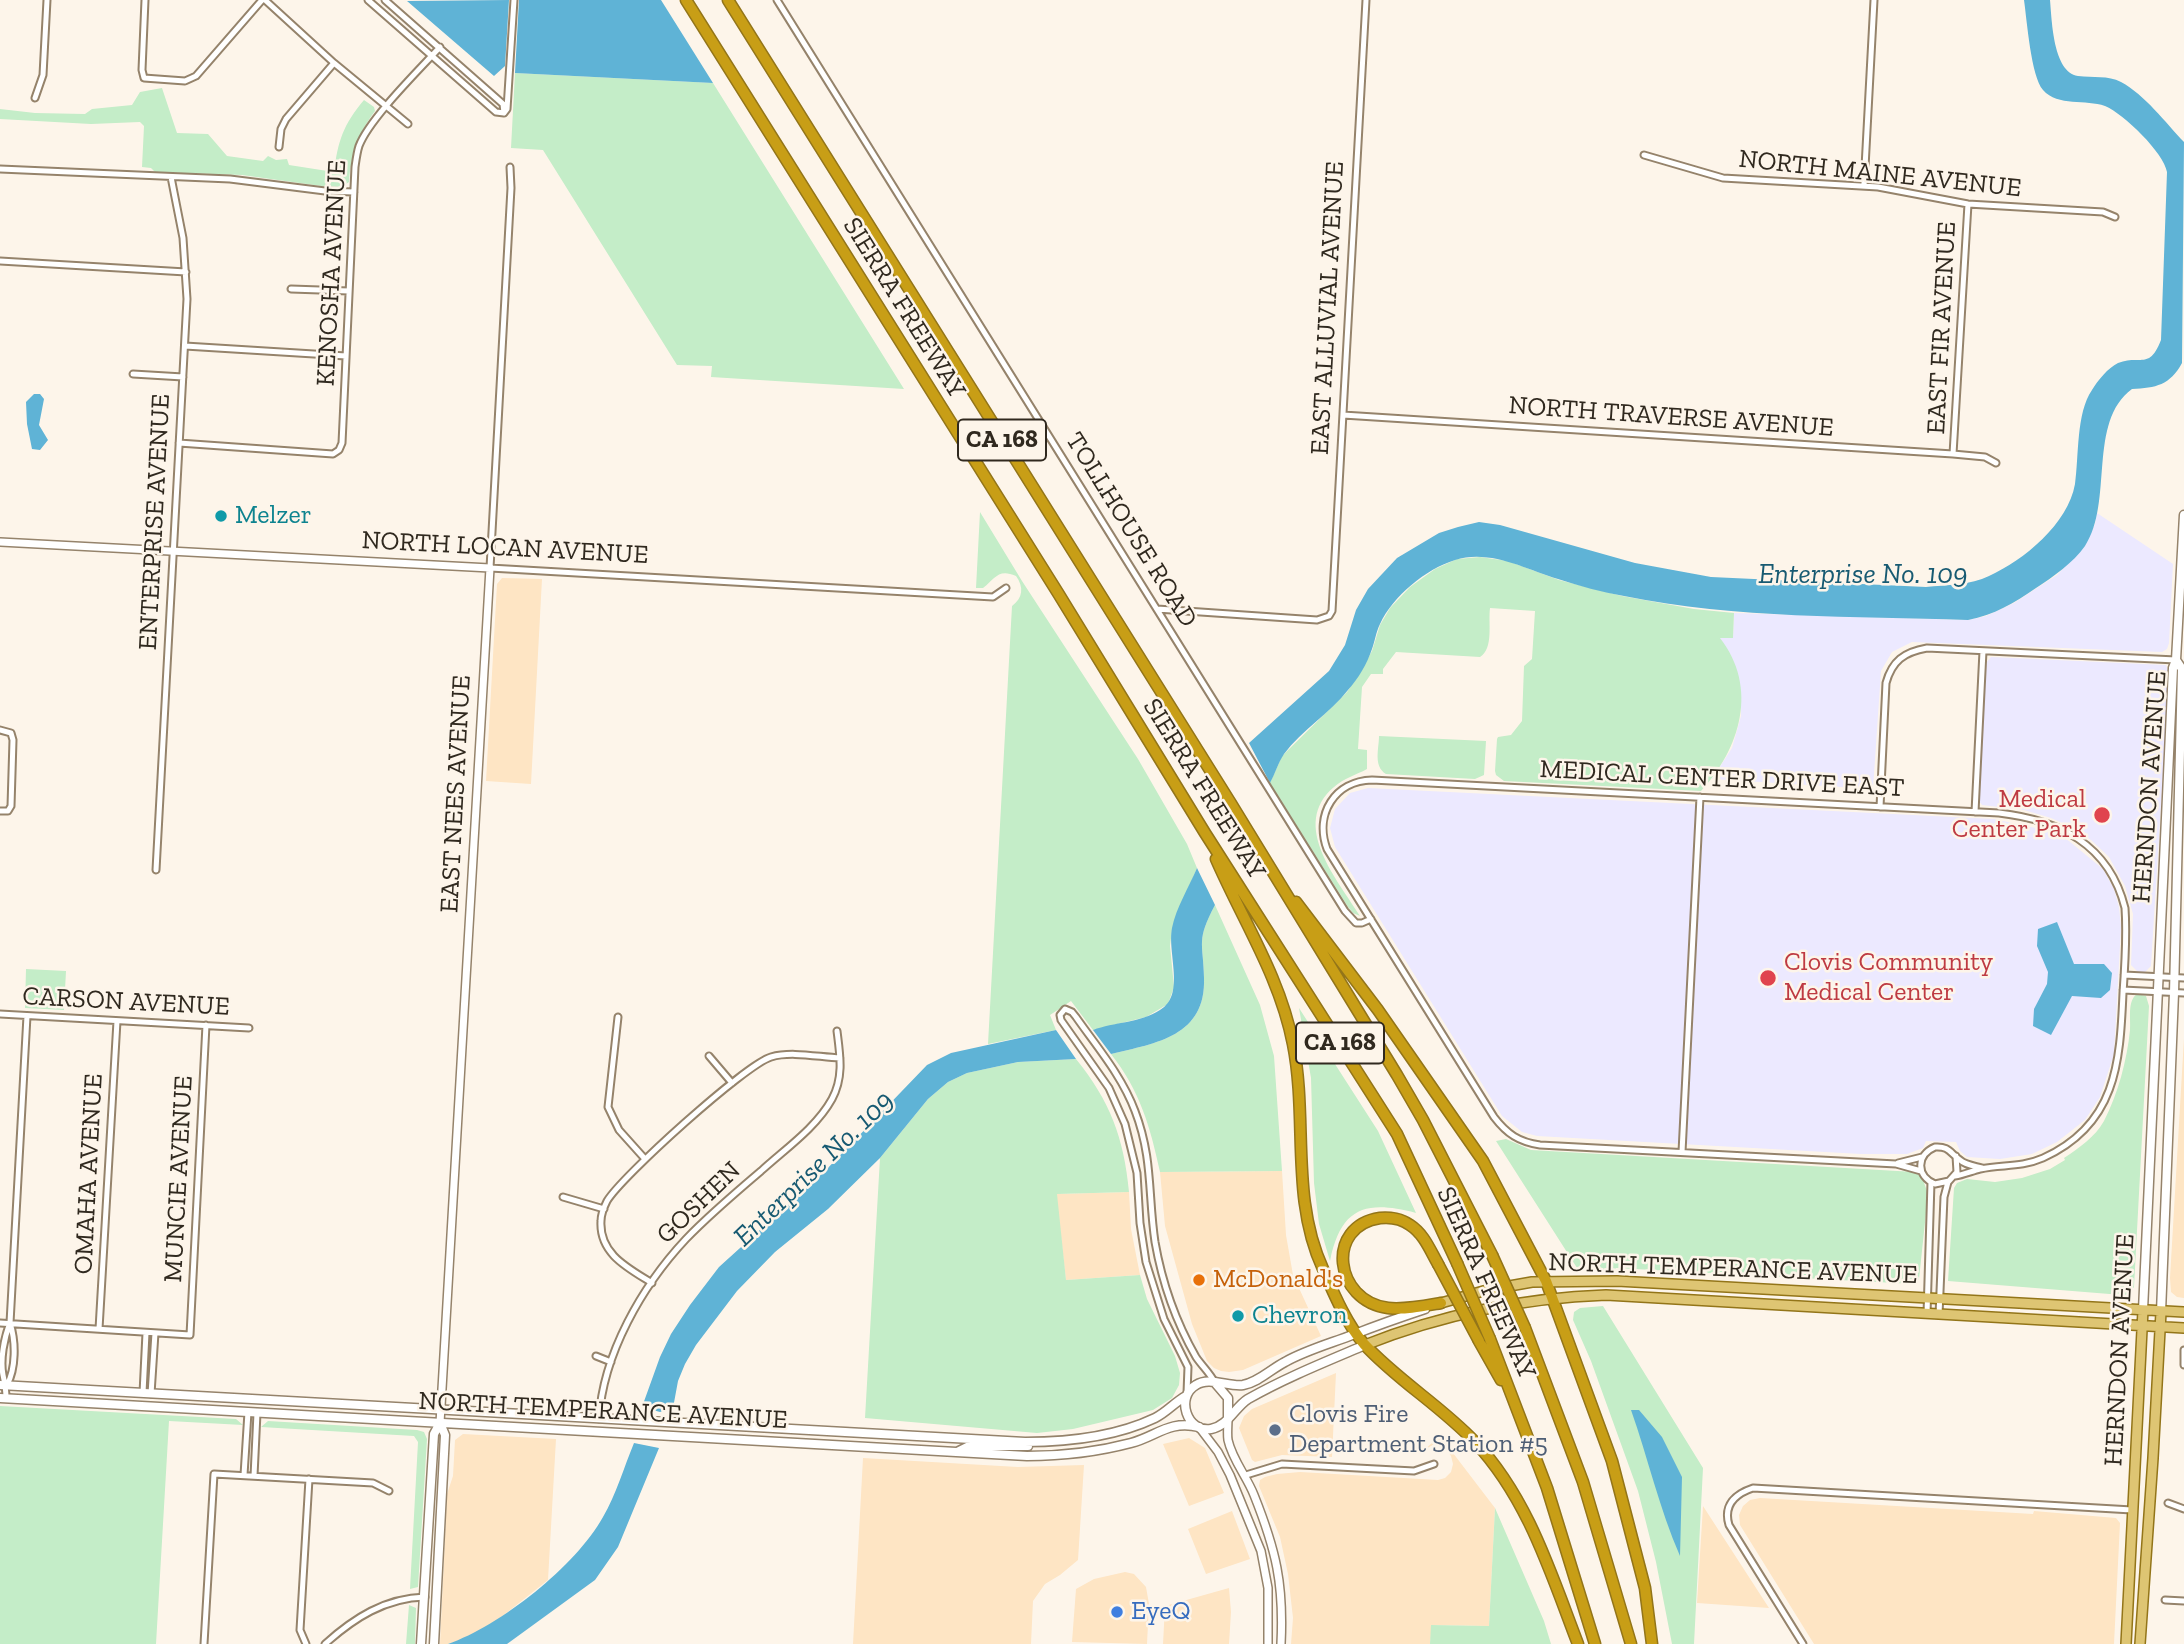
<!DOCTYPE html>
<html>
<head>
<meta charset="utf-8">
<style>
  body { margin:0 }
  canvas { display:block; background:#fdf5ea }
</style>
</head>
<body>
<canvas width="2184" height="1644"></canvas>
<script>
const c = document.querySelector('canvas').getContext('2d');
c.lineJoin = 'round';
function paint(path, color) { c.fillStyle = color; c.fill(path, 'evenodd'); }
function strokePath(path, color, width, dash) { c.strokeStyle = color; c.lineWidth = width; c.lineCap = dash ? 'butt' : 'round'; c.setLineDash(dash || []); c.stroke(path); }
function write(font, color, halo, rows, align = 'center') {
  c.font = font + ' "Zilla Slab",serif'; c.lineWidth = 5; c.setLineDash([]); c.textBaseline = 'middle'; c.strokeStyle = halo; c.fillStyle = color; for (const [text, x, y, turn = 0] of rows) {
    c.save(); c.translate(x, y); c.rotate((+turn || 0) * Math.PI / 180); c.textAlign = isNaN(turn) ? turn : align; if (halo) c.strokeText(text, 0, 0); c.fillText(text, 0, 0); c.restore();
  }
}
paint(new Path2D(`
  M 502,578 L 542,579 L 531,784 L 486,781 L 497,584 Z
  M 2184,1038 L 2184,1298 L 2177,1297 L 2171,1292 L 2170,1278 Z
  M 1282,1171 L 1286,1235 L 1293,1275 L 1321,1336 L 1243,1370 L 1229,1372 L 1221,1371 L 1214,1368 L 1207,1361 L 1192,1324 L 1165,1226 L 1160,1172 Z
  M 1129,1192 L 1131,1229 L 1140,1275 L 1066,1280 L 1056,1194 Z
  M 1336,1373 L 1332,1457 L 1282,1455 L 1255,1462 L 1252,1460 L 1239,1428 L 1244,1416 L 1252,1409 Z
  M 463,1434 L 556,1439 L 548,1580 L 495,1622 L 467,1638 L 448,1644 L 440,1644 L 447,1494 L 453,1476 L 455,1440 Z
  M 1440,1436 L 1495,1508 L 1489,1626 L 1432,1625 L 1430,1644 L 1291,1644 L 1293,1618 L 1288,1574 L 1280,1537 L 1259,1486 L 1260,1480 L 1265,1477 L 1277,1474 L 1300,1472 L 1438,1480 L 1445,1478 L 1451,1472 L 1453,1464 L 1451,1456 L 1446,1449 L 1439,1446 L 1431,1446 L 1424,1450 Z
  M 1189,1438 L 1205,1448 L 1224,1493 L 1189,1506 L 1163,1444 Z
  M 863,1458 L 1018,1467 L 1084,1465 L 1078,1560 L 1060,1575 L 1045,1584 L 1033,1601 L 1031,1644 L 853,1644 Z
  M 1760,1498 L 2033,1514 L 2034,1511 L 2116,1518 L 2120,1523 L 2114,1644 L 1814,1644 L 1740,1525 L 1739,1515 L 1743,1506 L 1750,1500 Z
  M 1703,1506 L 1769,1608 L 1697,1603 Z
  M 1232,1511 L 1250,1559 L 1206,1574 L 1188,1529 Z
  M 1125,1572 L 1134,1574 L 1146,1587 L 1149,1604 L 1147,1644 L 1072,1642 L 1076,1589 L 1094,1579 Z
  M 1229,1588 L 1231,1612 L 1229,1644 L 1163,1644 L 1165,1606 Z`), '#fee5c4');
paint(new Path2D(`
  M 2097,513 L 2173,564 L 2169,643 L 2167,649 L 2162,652 L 1912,642 L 1892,652 L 1881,671 L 1873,789 L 1712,779 L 1732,748 L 1741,716 L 1741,695 L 1738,678 L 1730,656 L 1719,638 L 1733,638 L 1734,613 L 1968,620 L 1986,616 L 2014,603 L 2057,575 L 2085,546 L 2095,524 Z
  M 1991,657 L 2166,665 L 2169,674 L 2151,966 L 2145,972 L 2138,972 L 2131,965 L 2133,914 L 2125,886 L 2109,857 L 2091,840 L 2071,827 L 2051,818 L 2024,810 L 1982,805 L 1979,801 L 1986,663 Z
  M 1368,788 L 1994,819 L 2054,832 L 2069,841 L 2103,869 L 2114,889 L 2119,907 L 2121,927 L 2114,1054 L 2100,1097 L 2085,1120 L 2057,1142 L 2032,1154 L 2000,1159 L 1967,1157 L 1960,1151 L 1956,1142 L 1926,1141 L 1923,1148 L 1907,1154 L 1861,1154 L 1537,1136 L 1522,1132 L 1502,1116 L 1335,847 L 1330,828 L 1335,809 L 1350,793 Z`), '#ece9ff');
paint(new Path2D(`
  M 515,73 L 713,83 L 904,389 L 711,377 L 712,366 L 677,365 L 543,150 L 511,148 Z
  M 162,88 L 177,133 L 208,134 L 227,156 L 263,161 L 268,156 L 276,160 L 287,159 L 289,165 L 334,172 C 338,141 343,125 364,100 L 374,107 L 375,111 C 358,134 351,154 349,182 L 342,187 L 321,186 L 242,175 L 155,172 L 151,168 L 142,167 L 144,126 L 140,122 L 91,124 L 0,119 L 0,109 L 35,113 L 85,114 L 92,109 L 132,105 L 140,92 Z
  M 980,512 L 1022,581 L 1138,759 L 1187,844 L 1197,868 L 1172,930 L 1170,946 L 1174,987 L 1168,1004 L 1146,1017 L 1093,1030 L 1071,1001 L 1050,1015 L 1056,1030 L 988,1044 L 1012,606 C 1023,598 1024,587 1016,576 C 998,568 995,579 983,588 L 976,588 Z
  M 1480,557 L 1508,561 L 1559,580 L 1622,596 L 1694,609 L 1734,613 L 1733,638 L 1720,638 C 1759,688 1740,749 1701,791 L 1504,781 L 1496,775 L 1495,771 L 1497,739 L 1498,737 L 1511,735 L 1522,721 L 1524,666 L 1532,659 L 1535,611 L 1490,608 C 1488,623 1494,648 1480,657 L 1396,652 L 1383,669 L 1383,674 L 1371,674 L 1362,687 L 1358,749 L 1367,750 L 1367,769 C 1356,775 1344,778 1334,787 C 1289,825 1338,880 1360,916 L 1353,913 L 1348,907 L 1270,783 L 1282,756 L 1347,692 L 1359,674 L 1372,651 L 1380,625 L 1390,608 L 1410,587 L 1435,569 L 1457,559 Z
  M 1379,736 L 1486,741 L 1484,775 L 1475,779 L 1386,774 C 1373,766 1379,749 1379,736 Z
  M 1215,905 L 1260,1005 L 1274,1056 L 1282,1171 L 1160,1172 C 1150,1126 1140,1091 1111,1054 C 1157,1043 1206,1036 1204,978 C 1203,941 1196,941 1215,905 Z
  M 26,969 L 66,971 L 64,1010 L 25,1008 Z
  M 2137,994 L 2146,996 L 2149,1006 L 2134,1287 L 2127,1295 L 2122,1295 L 1948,1281 L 1954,1188 L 1957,1183 L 1967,1179 L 1995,1182 L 2022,1178 L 2050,1169 L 2065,1160 L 2064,1158 C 2079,1148 2095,1137 2104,1121 C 2118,1094 2127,1060 2130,1030 C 2131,1019 2127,1001 2137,994 Z
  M 1299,1008 L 1378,1131 L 1416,1213 C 1366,1200 1341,1207 1330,1261 L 1319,1224 L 1314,1183 L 1311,1078 Z
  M 1076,1059 C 1110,1101 1124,1138 1129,1192 L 1057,1194 L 1066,1280 L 1140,1275 L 1147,1299 L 1175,1356 L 1180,1373 L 1179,1385 L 1172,1398 L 1153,1410 L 1073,1429 L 1037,1433 L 865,1418 L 880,1158 L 928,1099 L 948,1082 L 967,1073 L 1018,1062 Z
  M 1506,1139 L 1531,1150 L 1915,1172 L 1922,1177 L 1928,1194 L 1919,1279 L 1914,1284 L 1616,1268 L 1613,1271 L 1579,1271 L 1496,1141 Z
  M 1603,1306 L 1703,1468 L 1694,1644 L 1672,1644 L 1656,1562 L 1638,1491 L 1591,1361 L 1573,1320 L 1574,1312 L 1580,1308 Z
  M 0,1406 L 236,1419 L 243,1425 L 169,1421 L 156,1644 L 0,1644 Z
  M 268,1421 L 417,1430 L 424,1432 L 427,1439 L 418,1587 L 410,1589 L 418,1442 L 414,1436 L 261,1427 Z
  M 1495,1508 L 1544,1621 L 1551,1644 L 1430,1644 L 1431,1625 L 1489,1626 Z
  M 409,1605 L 416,1608 L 415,1644 L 406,1644 Z`), '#c4edc8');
paint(new Path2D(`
  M 509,0 L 505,66 L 494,76 L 407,1 Z
  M 519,0 L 661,0 L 713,83 L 515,73 Z
  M 2024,0 L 2050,0 C 2052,21 2053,72 2078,76 C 2093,78 2108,75 2121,82 C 2145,95 2165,122 2184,142 L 2182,363 C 2170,385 2156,388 2132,389 C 2087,422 2114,502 2085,546 C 2073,563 2053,577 2036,588 C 2014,603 1994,615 1968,620 C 1853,616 1738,619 1624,596 C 1602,592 1579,586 1558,579 C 1525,569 1490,549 1455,560 C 1426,569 1393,596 1380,624 C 1376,632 1375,641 1372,649 C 1367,664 1358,679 1348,690 C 1329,714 1302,730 1284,754 C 1278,763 1275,774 1270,783 L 1249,743 L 1329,671 L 1345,645 L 1356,610 L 1368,589 L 1397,558 L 1439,533 L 1458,527 L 1479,522 L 1500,525 L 1635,563 L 1711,577 L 1926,587 C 1946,585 1971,585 1989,576 C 2024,560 2068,524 2075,484 C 2079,457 2076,413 2092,390 C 2098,380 2108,368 2118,363 C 2140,354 2149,371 2161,340 L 2167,172 C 2164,153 2124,114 2105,106 C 2086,99 2058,107 2043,90 C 2031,76 2027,21 2024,0 Z
  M 34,394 L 40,394 L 44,399 L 39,425 L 48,440 L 40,450 L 32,449 L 27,424 L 26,402 Z
  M 1197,868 L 1215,905 C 1196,941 1203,941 1204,978 C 1206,1036 1157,1043 1111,1054 L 1093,1030 C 1114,1022 1140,1023 1160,1010 C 1186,995 1167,953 1172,928 C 1176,908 1189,887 1197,868 Z
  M 2057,922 L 2074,964 L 2104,964 L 2112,973 L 2110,990 L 2101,998 L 2072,996 L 2051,1035 L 2033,1026 L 2034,1009 L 2047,984 L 2048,972 L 2037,946 L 2038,929 Z
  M 1056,1030 L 1076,1059 L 1018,1062 L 967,1073 L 948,1082 L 928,1099 L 880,1158 L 828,1209 L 775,1252 L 737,1291 L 696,1345 L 685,1364 L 678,1381 L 673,1408 L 660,1412 L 642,1407 L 660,1357 L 671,1334 L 690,1305 L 719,1267 L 824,1172 L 927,1065 L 951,1053 Z
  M 1631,1410 L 1639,1410 L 1662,1437 L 1682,1477 L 1680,1556 C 1659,1508 1648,1458 1631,1410 Z
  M 634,1443 L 659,1448 L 618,1547 L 595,1580 L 507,1644 L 448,1644 C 500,1626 576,1566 603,1517 C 616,1495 624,1467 634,1443 Z`), '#5fb3d6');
const minor = new Path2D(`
  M 145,0 L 142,70 L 144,78 L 185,81 L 196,76 L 262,0
  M 265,0 L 334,63 L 408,124
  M 368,0 L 496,112 L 504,113
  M 385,0 L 503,104 L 504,113
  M 777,0 L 1345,911 L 1356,923 L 1362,923 L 1371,919
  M 35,98 L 43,75 L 47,0
  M 504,113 L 507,109 L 514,0
  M 279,147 L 281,129 L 286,119 L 334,63
  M 1644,155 L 1723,178 L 1878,187 L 1968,204 L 2103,212 L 2115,217
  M 510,167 L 511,188 L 490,568 L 993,597 L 1006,588
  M 0,169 L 230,179 L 325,191 L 354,192
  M 1864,186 L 1874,0
  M 0,261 L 186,272
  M 291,289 L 349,291
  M 185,346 L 346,356
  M 133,374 L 183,377
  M 1343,415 L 1953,454 L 1985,457 L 1996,463
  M 179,443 L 333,454 L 339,450 L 342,443 L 355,167 C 356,160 357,152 359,146 C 369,119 419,70 440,47
  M 1953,454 L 1968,204
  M 1157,609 L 1317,620 L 1329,616 L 1332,611 L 1366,0
  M 0,730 L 11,733 L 13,740 L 11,806 L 8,811 L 0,811
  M 1880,807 L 1886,683 C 1892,661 1904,652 1927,648 L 2176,660
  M 1975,812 L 1983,651
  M 156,870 L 187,299 L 183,238 L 171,177
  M 2124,975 L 2184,978
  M 2123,990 L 2184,993
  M 0,1014 L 249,1028
  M 618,1017 L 608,1107 L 619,1130 L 645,1159
  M 709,1056 L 732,1083
  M 1682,1152 L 1700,797
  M 1956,1156 L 1957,1172 L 1949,1181 L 1935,1184 C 1916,1176 1916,1155 1935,1147 C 1949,1146 1950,1153 1960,1160 C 1965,1165 1975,1166 1982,1168
  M 1898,1163 L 1922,1157
  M 1921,1171 L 1896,1164 L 1540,1145 C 1519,1142 1507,1134 1494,1117 L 1327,849 C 1314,814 1335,781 1372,780 L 1999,813 C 2059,820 2109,844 2125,908 C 2127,936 2125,965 2123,993 C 2120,1064 2116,1125 2043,1158 C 2020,1168 2002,1164 1980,1169 C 1972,1171 1963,1175 1955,1176
  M 563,1197 L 604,1209
  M 652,1283 C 628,1268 599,1254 601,1221 C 601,1215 604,1207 607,1201 C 622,1176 745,1065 771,1057 C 792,1051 818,1057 840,1058
  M 1927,1314 L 1931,1182
  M 1939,1315 L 1944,1197 L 1948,1182
  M 0,1323 L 190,1335 L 206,1025
  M 99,1329 L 117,1021
  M 2184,1350 L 2184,1365
  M 596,1356 L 611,1362
  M 7,1385 C 16,1368 16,1342 10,1323
  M 143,1393 L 146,1333
  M 1187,1393 L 1188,1367 L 1164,1319 L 1146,1262 L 1140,1223 L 1137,1173 L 1125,1124 L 1109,1088 L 1061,1020 L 1060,1015 L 1065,1009 L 1072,1012 L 1076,1017 C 1097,1047 1122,1076 1135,1111 C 1153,1158 1148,1195 1155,1242 C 1162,1282 1176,1322 1196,1357 C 1202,1366 1210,1373 1215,1383
  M 151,1394 L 155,1333
  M 6,1398 C 6,1389 5,1384 3,1375 C 0,1360 4,1338 10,1323 L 27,1016
  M 599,1419 C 603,1354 642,1286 686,1239 C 709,1215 735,1193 761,1171 C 785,1149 816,1128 832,1099 C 844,1077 840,1055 837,1031
  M 244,1475 L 248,1412
  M 1246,1475 L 1282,1464 L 1414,1471 L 1434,1464
  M 254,1476 L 257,1413
  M 2168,1503 L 2184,1509
  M 2165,1600 L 2184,1601
  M 204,1644 L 214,1474 L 373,1483 L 389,1491
  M 306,1644 L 300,1630 L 309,1479
  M 325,1644 C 354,1618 385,1598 425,1597
  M 1803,1644 L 1729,1525 C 1723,1505 1735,1494 1753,1488 L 2132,1510`);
const tertiary = new Path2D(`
  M 0,542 L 490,568 L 440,1423
  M 1228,1418 C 1228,1426 1227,1433 1228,1440 C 1232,1459 1247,1477 1254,1495 C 1276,1550 1284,1584 1281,1644
  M 1199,1427 L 1218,1452 L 1230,1475 L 1261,1551 L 1268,1588 L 1268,1644`);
const secondary = new Path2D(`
  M 2143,1310 L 2173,668 L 2176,660 L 2184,515
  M 2161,1312 L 2174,993 L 2182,669 L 2176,660
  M 1365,1345 C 1325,1362 1285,1378 1248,1399 C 1235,1407 1228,1426 1211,1429 C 1187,1433 1175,1397 1196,1385 C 1209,1376 1228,1387 1243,1385 C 1259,1382 1271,1369 1285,1362 C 1306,1350 1332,1343 1355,1334 C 1378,1325 1401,1317 1425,1309
  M 1216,1384 L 1228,1398 L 1228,1418
  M 0,1385 L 1025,1442 C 1068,1442 1115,1437 1155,1418 C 1167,1412 1175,1402 1186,1396
  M 0,1398 L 1027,1456 C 1062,1456 1097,1452 1131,1443 C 1157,1436 1169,1420 1199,1427
  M 957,1452 L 969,1446 L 1028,1446
  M 421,1644 L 434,1434 L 440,1423
  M 434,1644 L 445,1435 L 440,1423`);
const primary = new Path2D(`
  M 1441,1303 L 1487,1290 L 1532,1282 L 1617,1281 L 2184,1312
  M 1365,1345 C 1443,1314 1522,1298 1606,1295 L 2184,1328
  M 2126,1644 L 2143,1310
  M 2140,1644 L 2153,1458 L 2161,1312`);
const motorway = new Path2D(`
  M 686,0 L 1058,593 L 1205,833 L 1397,1134 L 1457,1263
  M 728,0 L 1230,802 L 1397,1075 L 1423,1120 L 1492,1255
  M 1216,859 C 1243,921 1280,977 1293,1044 C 1308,1119 1290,1198 1323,1269 C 1334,1294 1346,1323 1364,1344 C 1397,1380 1441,1406 1475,1442 C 1528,1498 1551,1574 1578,1644
  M 1296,902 L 1378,1010 L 1483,1161 L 1546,1281 L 1612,1461 L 1645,1588 L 1652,1644
  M 1438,1264 C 1430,1250 1424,1234 1410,1225 C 1402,1219 1390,1217 1380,1218 C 1325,1226 1334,1301 1388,1308 C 1405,1310 1424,1306 1441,1303
  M 1525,1328 L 1583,1482 L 1631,1644
  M 1490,1339 L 1547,1488 L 1595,1644
  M 1479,1341 L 1501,1380`);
strokePath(minor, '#95836b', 9);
strokePath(tertiary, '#95836b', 10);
strokePath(secondary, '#95836b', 11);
strokePath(primary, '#937519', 12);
strokePath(motorway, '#937519', 13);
strokePath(minor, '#fff', 5);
strokePath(tertiary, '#fff', 7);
strokePath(secondary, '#fff', 8);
strokePath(primary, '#dec573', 9);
strokePath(motorway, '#c89e16', 10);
const motorwayBridge = new Path2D(`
  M 1492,1255 L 1525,1328
  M 1457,1263 L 1490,1339
  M 1438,1264 L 1479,1341`);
strokePath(motorwayBridge, '#937519', 13, []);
strokePath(motorwayBridge, '#c89e16', 10);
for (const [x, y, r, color] of [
  [221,516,7,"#0f9aa8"],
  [2102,815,9,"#e0444e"],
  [1768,978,9,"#e0444e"],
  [1199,1280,7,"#e8710a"],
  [1238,1316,7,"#0f9aa8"],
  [1275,1430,7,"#5c6f8a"],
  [1117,1612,7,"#3f7fe0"]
]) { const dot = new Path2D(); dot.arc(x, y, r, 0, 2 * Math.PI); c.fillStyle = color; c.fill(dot); strokePath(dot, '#fdf5ea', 2.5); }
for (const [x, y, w] of [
  [1002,440,88],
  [1340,1043,88]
]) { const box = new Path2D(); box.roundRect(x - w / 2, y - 20.5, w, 41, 5); c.fillStyle = '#fdf5ea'; c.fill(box); strokePath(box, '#30291f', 2); }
write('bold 24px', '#30291f', null, [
  ["CA 168",1002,440],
  ["CA 168",1340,1043]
]);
write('26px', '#30291f', '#fdf5ea', [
  ["NORTH MAINE AVENUE",1880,174,6],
  ["KENOSHA AVENUE",332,273,-87],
  ["SIERRA FREEWAY",904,308,58],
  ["EAST ALLUVIAL AVENUE",1328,308,-87],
  ["EAST FIR AVENUE",1942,328,-87],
  ["NORTH TRAVERSE AVENUE",1671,417,4],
  ["ENTERPRISE AVENUE",155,522,-87],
  ["TOLLHOUSE ROAD",1131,530,58],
  ["NORTH LOCAN AVENUE",505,548,3],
  ["MEDICAL CENTER DRIVE EAST",1722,779,3],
  ["HERNDON AVENUE",2150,787,-86],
  ["SIERRA FREEWAY",1204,789,58],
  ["EAST NEES AVENUE",456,794,-87],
  ["CARSON AVENUE",126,1002,3],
  ["OMAHA AVENUE",89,1174,-87],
  ["MUNCIE AVENUE",179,1179,-87],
  ["GOSHEN",699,1203,-44],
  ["NORTH TEMPERANCE AVENUE",1733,1269,2],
  ["SIERRA FREEWAY",1486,1283,66],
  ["HERNDON AVENUE",2120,1350,-87],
  ["NORTH TEMPERANCE AVENUE",603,1411,3]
]);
write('26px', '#0d838f', '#fdf5ea', [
  ["Melzer",235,516],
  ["Chevron",1252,1316]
], 'left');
write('26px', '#be3a42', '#fdf5ea', [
  ["Medical",2086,800],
  ["Center Park",2086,830],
  ["Clovis Community",1784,963,"left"],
  ["Medical Center",1784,993,"left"]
], 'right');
write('26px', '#c56008', '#fdf5ea', [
  ["McDonald's",1213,1280]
], 'left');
write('26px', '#4e5e75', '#fdf5ea', [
  ["Clovis Fire",1289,1415],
  ["Department Station #5",1289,1445]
], 'left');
write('26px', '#366cbe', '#fdf5ea', [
  ["EyeQ",1131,1612]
], 'left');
write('italic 28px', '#175a72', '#fdf5ea', [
  ["Enterprise No. 109",1863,575],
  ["Enterprise No. 109",814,1169,-44]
]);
</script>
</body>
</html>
